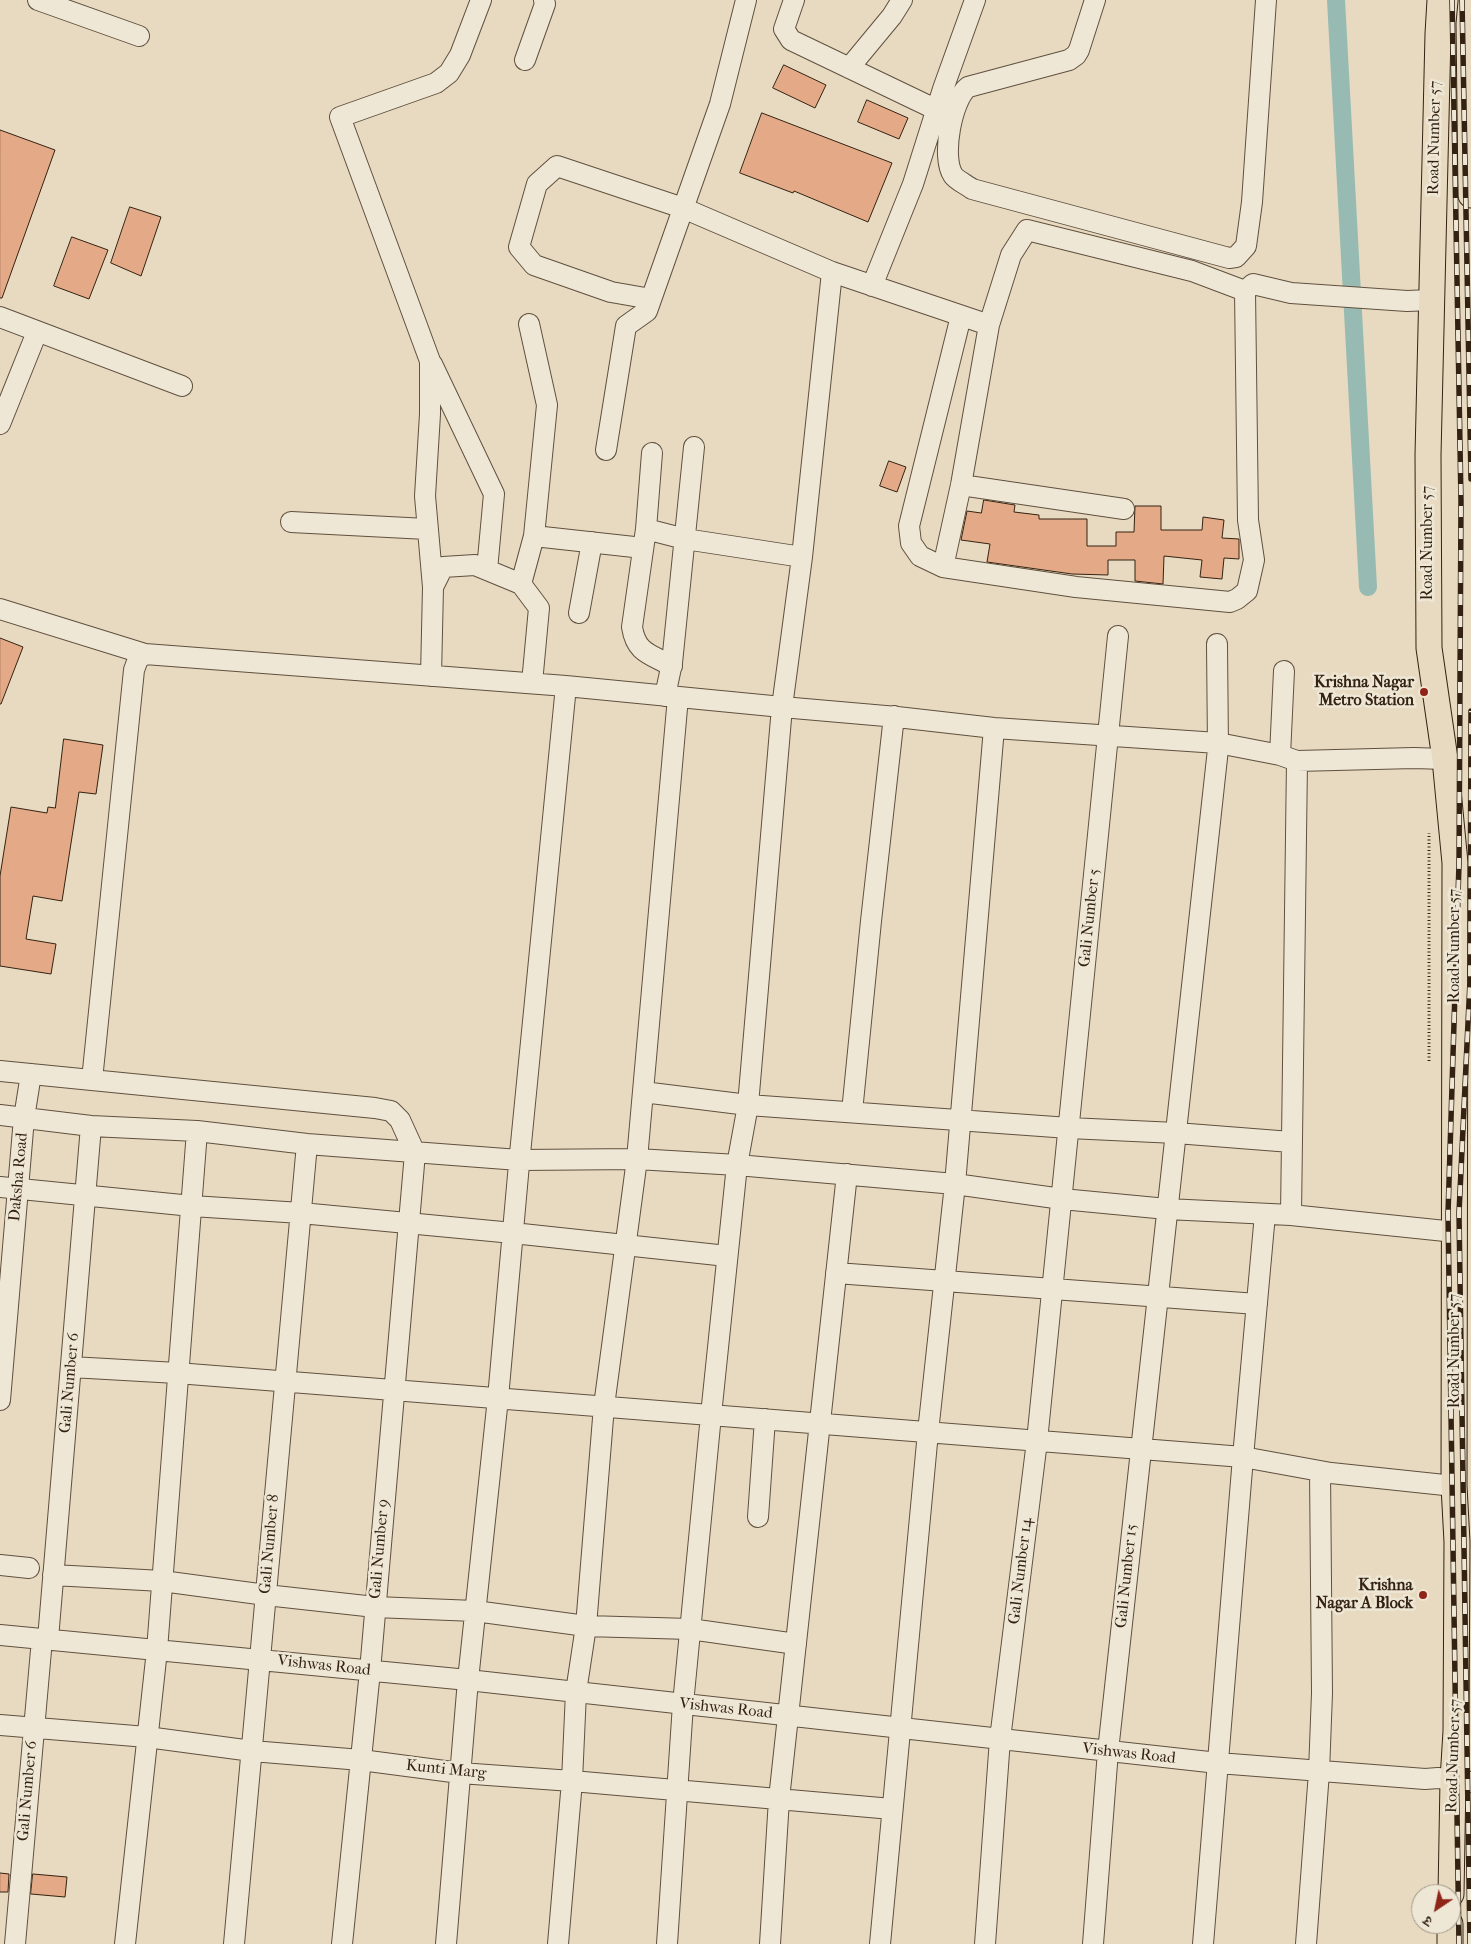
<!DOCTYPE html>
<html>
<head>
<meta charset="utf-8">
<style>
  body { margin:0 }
  #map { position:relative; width:1471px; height:1944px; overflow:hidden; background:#e7dac0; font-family:"IM FELL French Canon","Noto Serif Devanagari",serif }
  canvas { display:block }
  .north { position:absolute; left:1411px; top:1884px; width:50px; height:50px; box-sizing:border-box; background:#efe7d6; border:1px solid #a49888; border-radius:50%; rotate:214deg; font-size:14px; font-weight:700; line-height:20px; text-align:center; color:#332212 }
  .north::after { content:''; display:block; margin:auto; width:18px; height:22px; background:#8f2418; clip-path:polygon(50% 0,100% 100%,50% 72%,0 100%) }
</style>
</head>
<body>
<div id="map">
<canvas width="1471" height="1944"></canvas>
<div class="north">उ</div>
</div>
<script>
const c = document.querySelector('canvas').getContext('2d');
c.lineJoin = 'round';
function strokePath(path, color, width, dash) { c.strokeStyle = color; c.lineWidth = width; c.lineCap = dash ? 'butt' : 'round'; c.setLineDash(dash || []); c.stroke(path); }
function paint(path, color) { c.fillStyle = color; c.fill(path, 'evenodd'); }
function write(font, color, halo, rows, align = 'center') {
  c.font = font + ' "IM FELL French Canon",serif'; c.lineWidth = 5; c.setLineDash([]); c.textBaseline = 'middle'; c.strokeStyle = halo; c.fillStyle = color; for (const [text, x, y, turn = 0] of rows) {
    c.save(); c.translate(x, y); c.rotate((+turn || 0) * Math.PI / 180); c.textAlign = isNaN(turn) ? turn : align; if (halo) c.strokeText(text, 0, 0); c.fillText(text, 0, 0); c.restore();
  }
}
strokePath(new Path2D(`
  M 1336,0 L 1368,587`), '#97bbb2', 18);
const building = new Path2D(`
  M 784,65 L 826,85 L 815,108 L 773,88 Z
  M 867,100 L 908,118 L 899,139 L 858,122 Z
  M 762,113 L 892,163 L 868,222 L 794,191 L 793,193 L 740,173 Z
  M 0,130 L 55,150 L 2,298 L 0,298 Z
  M 130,207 L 161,217 L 141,276 L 111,263 Z
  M 72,237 L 108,250 L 89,299 L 54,286 Z
  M 889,461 L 906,467 L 897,492 L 880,486 Z
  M 984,500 L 1015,505 L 1014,512 L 1039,515 L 1039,519 L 1087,519 L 1087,546 L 1116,546 L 1116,532 L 1134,532 L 1135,506 L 1161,506 L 1161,530 L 1202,530 L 1203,517 L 1224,520 L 1222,538 L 1239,539 L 1239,559 L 1224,558 L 1222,579 L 1200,577 L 1202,560 L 1164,556 L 1163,584 L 1135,581 L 1135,560 L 1108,560 L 1108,575 L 1072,574 L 987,562 L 990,544 L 961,540 L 967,511 L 981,513 Z
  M 0,638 L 23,647 L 1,704 L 0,704 Z
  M 64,739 L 103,745 L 96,794 L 79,792 L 62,901 L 33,896 L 26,939 L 56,944 L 51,974 L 0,966 L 0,876 L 11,807 L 47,813 L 48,807 L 55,808 Z
  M 0,1873 L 9,1874 L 8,1892 L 0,1892 Z
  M 33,1874 L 67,1877 L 65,1897 L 31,1894 Z`);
paint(building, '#e4a986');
strokePath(building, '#332212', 1);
const minor = new Path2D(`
  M 38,0 L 139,36
  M 794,0 L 784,29 L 791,40 L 937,110
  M 1095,0 L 1079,50 L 1076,55 L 1069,60 L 968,87 C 952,99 941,157 953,175 C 956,180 967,185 972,189 L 1229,258 L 1236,257 L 1246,246 L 1252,202 L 1266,0
  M 525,60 L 545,4 L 544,0
  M 849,68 L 892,16 L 902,0
  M 872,286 L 913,184 L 943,89 L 975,0
  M 1245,291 L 1253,284 L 1291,293 L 1407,301 L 1431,300
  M 651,299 L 611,292 L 534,265 L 519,247 L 537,184 L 557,166 L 683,208 L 832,272 L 989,325
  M 0,317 L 182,386
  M 529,324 L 547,405 L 534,536 L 643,548
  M 432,364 L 494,494 L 487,570
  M 0,424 L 37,332
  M 606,450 L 626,326 L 647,311 L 720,104 L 746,0
  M 652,453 L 646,529 L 632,627 C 636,653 650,654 672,666
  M 961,485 L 1124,509
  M 291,522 L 427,529
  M 646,529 L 685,539 L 802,557
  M 943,567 L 961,485 L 989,325 L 1011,255 L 1027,230 L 1192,271 L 1245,291 L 1248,520 L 1254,560 L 1247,591 L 1237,599 L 1230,602 L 1076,587 L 943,567 L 920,556 L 911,543 L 909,526 L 961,316
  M 521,584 L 534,536
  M 433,587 L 425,496 L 430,414 L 430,361 L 340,117 L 436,83 L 449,73 L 460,55 L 481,0
  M 0,609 L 145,654 L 566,686 L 782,707 L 897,717 L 994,728 L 1218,743 L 1280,755 L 1297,761 L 1414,758 L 1445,759
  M 579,613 L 592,542
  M 431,676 L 433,587 L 443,567 L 475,565 L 521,584 L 539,608 L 532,683
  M 665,696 L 672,663 L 694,447
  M 1280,755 L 1284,671
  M 0,1071 L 375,1108 L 391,1111 L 400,1120 L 415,1153 L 370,1671 L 342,1944
  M 92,1080 L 134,670 L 138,659 L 145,654
  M 643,1092 L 748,1105 L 1069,1128 L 1176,1133 L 1291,1142
  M 852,1112 L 871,921 L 894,716
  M 0,1115 L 91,1126 L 197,1131 L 307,1144 L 519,1160 L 637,1159 L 737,1165 L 955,1184 L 1062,1199 L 1167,1209 L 1291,1215 L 1455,1232
  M 0,1187 L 192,1206 L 301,1213 L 513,1233 L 727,1256
  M 1291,1215 L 1297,761
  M 836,1273 L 1257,1304
  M 71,1367 L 177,1373 L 1243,1457 L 1331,1473 L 1454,1486
  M 0,1400 L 24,1118 L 31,1074
  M 758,1517 L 765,1419
  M 0,1565 L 29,1568
  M 53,1575 L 162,1581 L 266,1595 L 375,1607 L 475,1611 L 586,1626 L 690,1629 L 796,1644
  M 0,1635 L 468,1680 L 1218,1763 L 1425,1779 L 1438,1778 L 1471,1782
  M 48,1639 L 91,1126
  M 0,1725 L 147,1737 L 252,1751 L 361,1760 L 460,1773 L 572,1781 L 892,1809
  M 15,1944 L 42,1639
  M 125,1944 L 157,1650 L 197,1131
  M 234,1944 L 307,1144
  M 446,1944 L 468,1680 L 498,1398 L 519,1164 L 566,686
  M 558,1944 L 572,1781 L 576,1692 L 586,1626 L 604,1406 L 637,1159 L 678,697
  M 667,1944 L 683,1704 L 711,1415 L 737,1165 L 748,1105 L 782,707 L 802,557 L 832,272
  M 770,1944 L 779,1799 L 847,1174
  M 880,1944 L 928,1432 L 955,1184 L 994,728
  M 985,1944 L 1000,1739 L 1037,1441 L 1118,636
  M 1093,1944 L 1108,1751 L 1218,749 L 1217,644
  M 1203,1944 L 1243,1457 L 1265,1214
  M 1306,1944 L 1319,1772 L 1322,1693 L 1320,1471`);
const major = new Path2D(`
  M 1440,0 L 1438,34 L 1428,455 L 1429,648 L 1445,759 L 1455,863 L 1454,1486 L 1457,1542 L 1456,1731 L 1453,1780 L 1451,1894
  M 1471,2 L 1469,24 L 1471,195
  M 1450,1944 L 1450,1924`);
strokePath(minor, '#60503e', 22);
strokePath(major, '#332212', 27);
strokePath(new Path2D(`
  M 1429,1061 L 1429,833`), '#332212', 3, [1, 2.5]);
strokePath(minor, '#efe7d6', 20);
strokePath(major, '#e7dac0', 25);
const rail = new Path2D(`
  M 1452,0 L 1461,501 L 1459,864 L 1448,1214 L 1459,1944
  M 1462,0 L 1471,479
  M 1470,1944 L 1459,1213 L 1470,981 L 1471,711`);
strokePath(rail, '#332212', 5.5);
strokePath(rail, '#efe7d6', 4, [11]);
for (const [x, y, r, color] of [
  [1424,692,5,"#8f2418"],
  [1423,1595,5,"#8f2418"]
]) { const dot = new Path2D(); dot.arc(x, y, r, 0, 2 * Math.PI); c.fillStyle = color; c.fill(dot); strokePath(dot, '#efe7d6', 2); }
write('16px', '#332212', '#efe7d6', [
  ["Road Number 57",1435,138,-89],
  ["Road Number 57",1428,543,-90],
  ["Gali Number 5",1090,918,-84],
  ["Road Number 57",1455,946,-90],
  ["Daksha Road",19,1177,-85],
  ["Road Number 57",1455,1351,-90],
  ["Gali Number 6",70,1383,-85],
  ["Gali Number 8",270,1544,-85],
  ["Gali Number 9",380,1549,-85],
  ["Gali Number 14",1021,1571,-83],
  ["Gali Number 15",1127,1576,-84],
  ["Vishwas Road",324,1666,6],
  ["Vishwas Road",726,1709,6],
  ["Vishwas Road",1129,1754,6],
  ["Road Number 57",1454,1756,-88],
  ["Kunti Marg",446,1770,6],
  ["Gali Number 6",28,1791,-85]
]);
write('bold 16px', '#332212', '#efe7d6', [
  ["Krishna Nagar",1414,683],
  ["Metro Station",1414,701],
  ["Krishna",1413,1586],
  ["Nagar A Block",1413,1604]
], 'right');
</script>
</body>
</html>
